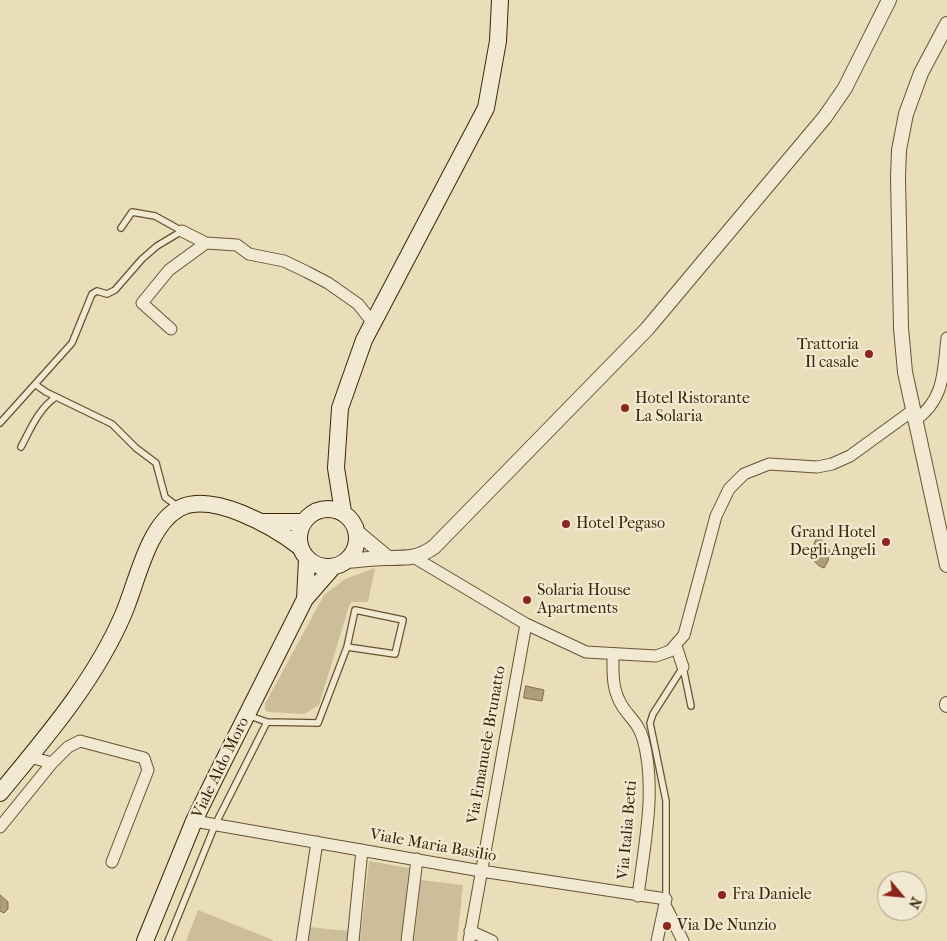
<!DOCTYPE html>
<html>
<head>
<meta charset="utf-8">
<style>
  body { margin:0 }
  #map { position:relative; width:947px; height:941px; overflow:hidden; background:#eaddb9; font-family:"IM FELL French Canon",serif }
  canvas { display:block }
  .north { position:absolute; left:877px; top:871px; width:50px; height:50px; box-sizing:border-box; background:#f1e9d2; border:1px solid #a89b80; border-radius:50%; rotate:118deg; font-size:14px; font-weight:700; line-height:20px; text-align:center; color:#3b2504 }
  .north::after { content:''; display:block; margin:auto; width:18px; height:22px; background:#8f2418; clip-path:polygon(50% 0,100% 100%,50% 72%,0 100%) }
</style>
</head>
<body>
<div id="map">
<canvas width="947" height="941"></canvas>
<div class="north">N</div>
</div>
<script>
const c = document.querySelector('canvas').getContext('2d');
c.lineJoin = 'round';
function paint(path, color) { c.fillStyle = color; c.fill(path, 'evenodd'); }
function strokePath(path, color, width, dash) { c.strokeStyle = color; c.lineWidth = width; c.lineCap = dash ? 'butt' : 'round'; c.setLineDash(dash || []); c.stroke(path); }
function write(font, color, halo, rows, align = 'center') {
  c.font = font + ' "IM FELL French Canon",serif'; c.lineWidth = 4.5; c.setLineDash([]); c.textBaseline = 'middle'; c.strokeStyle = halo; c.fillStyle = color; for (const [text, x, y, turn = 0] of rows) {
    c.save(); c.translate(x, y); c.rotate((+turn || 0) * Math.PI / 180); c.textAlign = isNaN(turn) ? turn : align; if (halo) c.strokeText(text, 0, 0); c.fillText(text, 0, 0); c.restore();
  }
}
paint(new Path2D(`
  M 375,568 L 368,602 L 352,602 L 349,606 L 319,705 L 304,714 L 268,712 L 265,710 L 265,704 L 324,595 L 345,579 Z
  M 369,861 L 409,868 L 401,941 L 360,941 Z
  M 421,880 L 463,885 L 457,941 L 414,941 Z
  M 198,910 L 273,940 L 272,941 L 186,941 Z
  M 308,927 L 349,931 L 348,941 L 307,941 Z`), '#ccbe9a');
const water = new Path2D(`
  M 817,538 L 820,538 L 830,551 L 828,561 L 824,568 C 809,563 810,549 817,538 Z
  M 526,686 L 544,690 L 542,701 L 524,698 Z
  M 0,895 L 8,902 L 8,909 L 4,913 L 0,911 Z`);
paint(water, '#ae9e7b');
strokePath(water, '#806e4b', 1);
const service = new Path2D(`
  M 36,385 L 46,392 L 112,424 L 136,448 L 156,463 L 165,497 L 178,507
  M 0,423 L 72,343 L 92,294 L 97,291 L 107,294 L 115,290 L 142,259 L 157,246 L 182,231 L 155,216 L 132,212 L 121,228
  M 21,447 C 30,430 39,408 56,397
  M 683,667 L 691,706
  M 267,722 L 318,723 L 347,647 L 395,654 L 403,620 L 355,610 L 347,647
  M 666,899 L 666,801 L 650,723 L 653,714 L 683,667
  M 168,941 L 215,825 L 267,722 L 247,715`);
const minor = new Path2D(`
  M 182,231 L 206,243 L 237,245 L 249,254 L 284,261 L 307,272 L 328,283 L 358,304 L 373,323
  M 171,329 L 142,303 L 169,270 L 206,243
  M 914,421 C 945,400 943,372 947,338
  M 415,558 L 526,624 L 586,652 L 656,656 L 670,651 L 684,635 L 716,516 L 729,489 L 744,474 L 769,464 L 817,467 L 832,464 L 850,456 L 912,411
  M 676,646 L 683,667
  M 613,655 C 613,670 612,686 619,700 C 626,716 637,719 643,739 C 657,789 644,846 638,896
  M 30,757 L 52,763 L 68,747 L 80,741 L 144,758 L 148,770 L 112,862
  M 194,821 L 481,871 L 666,899 L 657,941
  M 0,827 L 52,763
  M 666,907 L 683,941
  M 470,931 L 492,941
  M 302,941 L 317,842
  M 353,941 L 362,850
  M 407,941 L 417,859
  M 469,941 L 526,624`);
const tertiary = new Path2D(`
  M 947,24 L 921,73 L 906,114 L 899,150 L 898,177 L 901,328 L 905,372 L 947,565
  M 358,533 L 388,558
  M 347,561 C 360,560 373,558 386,558 C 406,558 417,559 434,547 L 647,329 L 825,117 L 845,88 L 889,0
  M 947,704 L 947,705`);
const secondary = new Path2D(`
  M299 538a29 29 0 1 1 58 0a29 29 0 1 1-58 0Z
  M 343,512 L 336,468 L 340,408 L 364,340 L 486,108 L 498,41 L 500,0
  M 263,522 L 303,522
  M 305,599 L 307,559
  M 0,793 C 46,737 94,682 123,615 C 137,583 147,527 178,509 C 211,490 274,527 300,547
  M 145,941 L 194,821 L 214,780 L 305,599 L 332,568`);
strokePath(service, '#675331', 8);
strokePath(minor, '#675331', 13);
strokePath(tertiary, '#675331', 16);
strokePath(secondary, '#3b2504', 18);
strokePath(service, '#f1e9d2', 5.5);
strokePath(minor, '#f1e9d2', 11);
strokePath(tertiary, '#f1e9d2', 14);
strokePath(secondary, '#f1e9d2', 16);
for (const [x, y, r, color] of [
  [869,354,5,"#8f2418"],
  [625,408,5,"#8f2418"],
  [566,524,5,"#8f2418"],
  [886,542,5,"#8f2418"],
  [527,600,5,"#8f2418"],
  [722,895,5,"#8f2418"],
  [667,926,5,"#8f2418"]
]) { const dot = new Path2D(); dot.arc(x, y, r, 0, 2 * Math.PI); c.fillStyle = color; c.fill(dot); strokePath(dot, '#f1e9d2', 2); }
write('16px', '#3b2504', '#f1e9d2', [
  ["Trattoria",859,345,"right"],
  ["Il casale",859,363,"right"],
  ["Hotel Ristorante",635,399],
  ["La Solaria",635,417],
  ["Hotel Pegaso",576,524],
  ["Grand Hotel",876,533,"right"],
  ["Degli Angeli",876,551,"right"],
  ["Solaria House",537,591],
  ["Apartments",537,609],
  ["Fra Daniele",732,895],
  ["Via De Nunzio",677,926]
], 'left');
write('16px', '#3b2504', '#f1e9d2', [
  ["Via Emanuele Brunatto",487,745,-80],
  ["Viale Aldo Moro",221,768,-64],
  ["Via Italia Betti",628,830,-85],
  ["Viale Maria Basilio",433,846,10]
]);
</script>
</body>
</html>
